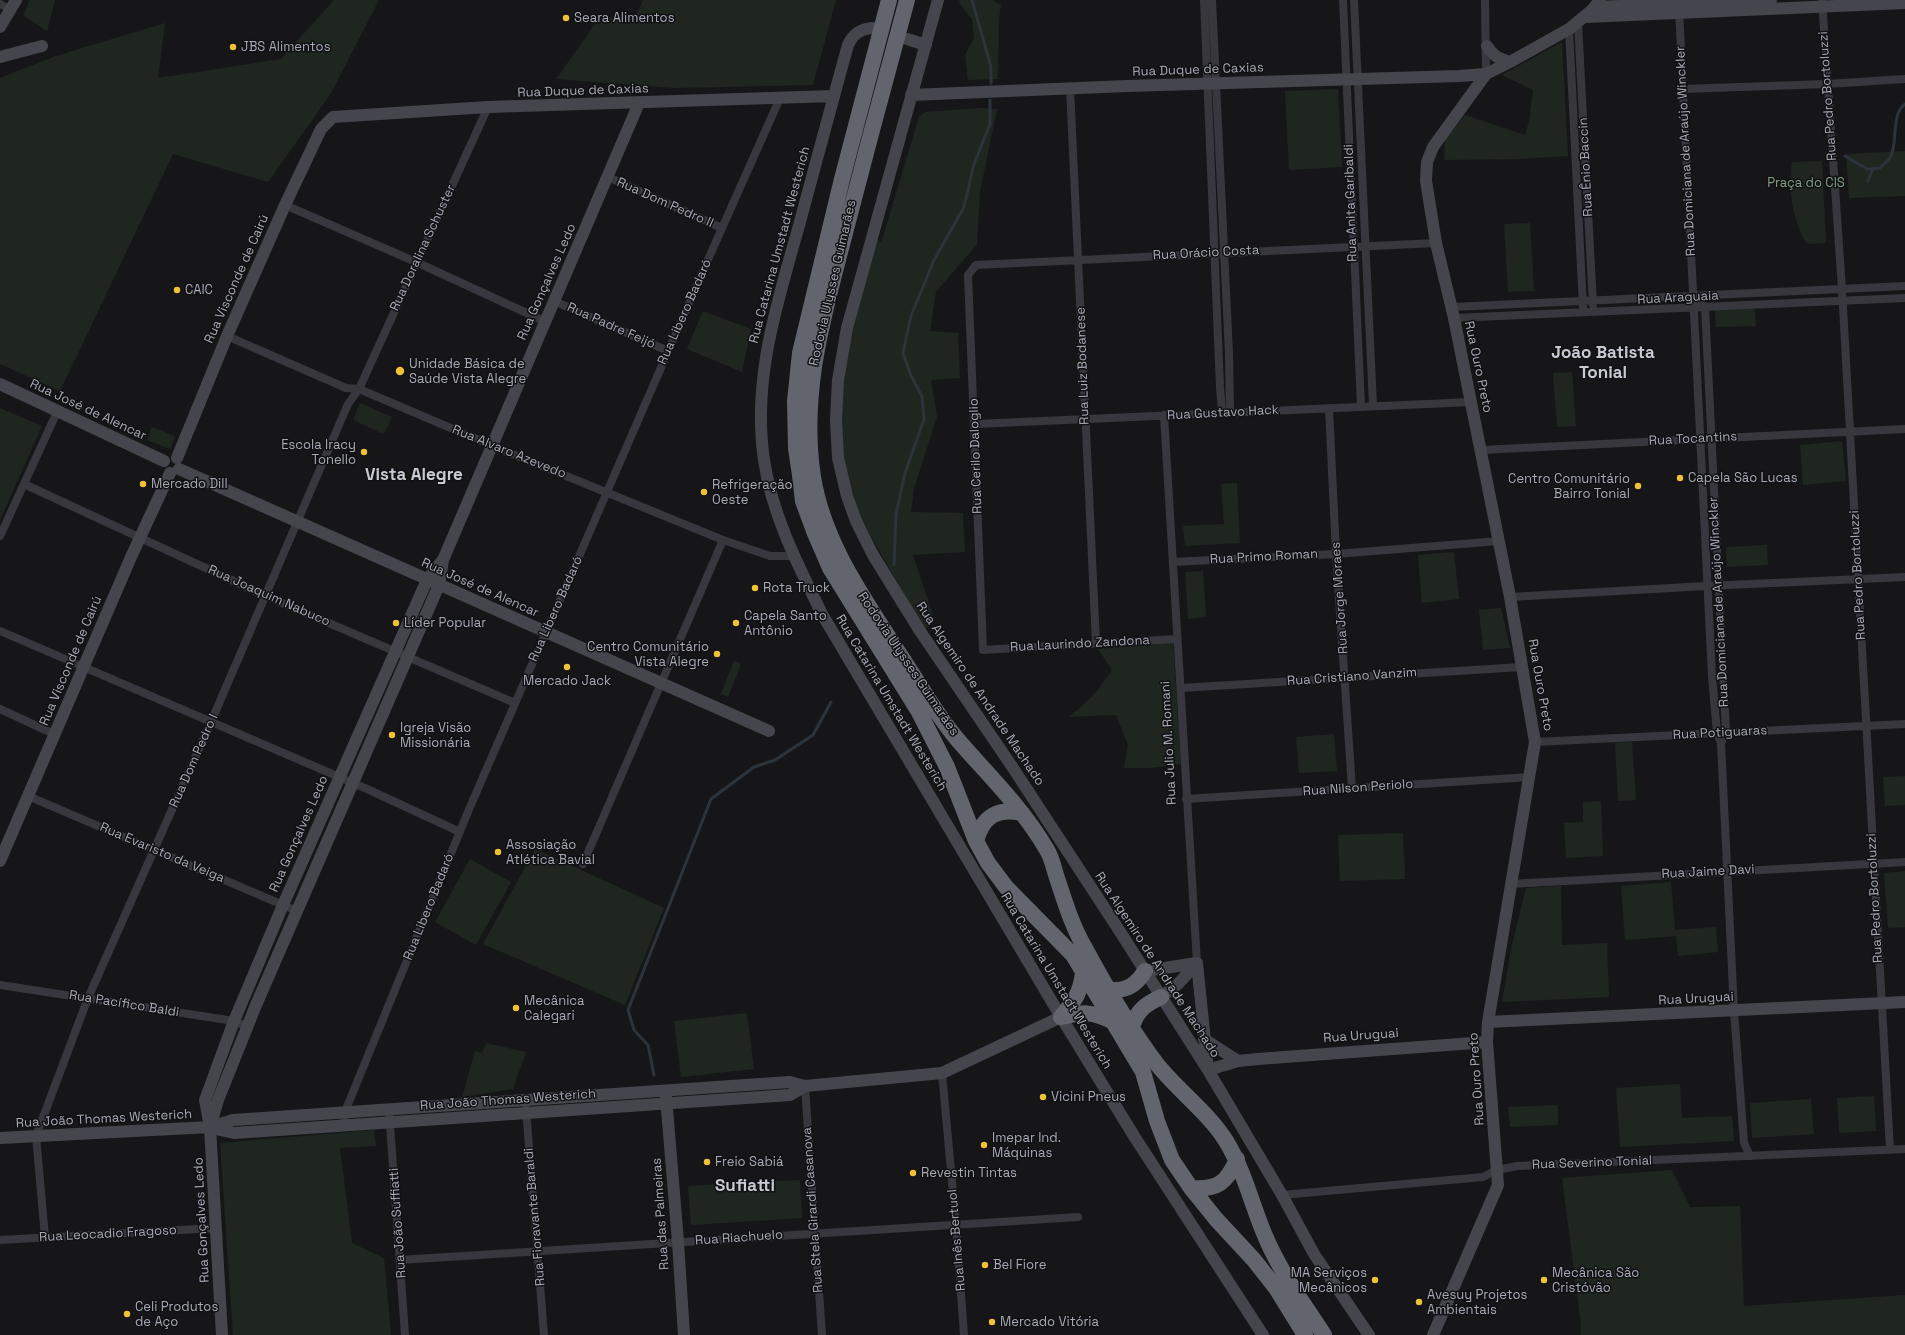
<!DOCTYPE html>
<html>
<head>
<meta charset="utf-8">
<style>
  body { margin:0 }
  canvas { display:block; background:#161618 }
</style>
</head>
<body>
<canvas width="1905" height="1335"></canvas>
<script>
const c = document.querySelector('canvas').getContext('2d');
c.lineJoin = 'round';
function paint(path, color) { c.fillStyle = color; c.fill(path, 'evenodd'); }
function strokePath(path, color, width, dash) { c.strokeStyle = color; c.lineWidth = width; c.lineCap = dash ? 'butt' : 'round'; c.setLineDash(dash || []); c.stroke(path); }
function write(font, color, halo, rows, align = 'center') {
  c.font = font + ' "Space Grotesk",sans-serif'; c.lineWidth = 3; c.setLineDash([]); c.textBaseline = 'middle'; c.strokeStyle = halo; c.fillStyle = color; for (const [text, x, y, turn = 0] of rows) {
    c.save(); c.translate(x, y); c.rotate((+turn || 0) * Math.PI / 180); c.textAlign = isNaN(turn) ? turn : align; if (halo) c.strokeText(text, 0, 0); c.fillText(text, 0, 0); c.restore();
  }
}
paint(new Path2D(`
  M 30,0 L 55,0 L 47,31 L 23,15 Z
  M 334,0 L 379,0 L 330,95 L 268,182 L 173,154 L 60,391 L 0,364 L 0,78 L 56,56 L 165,23 L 158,78 L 281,59 Z
  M 643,0 L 836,0 L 813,85 L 675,88 L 556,79 L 600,17 L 635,19 Z
  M 959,0 L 992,0 L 1001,5 L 999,19 L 998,79 L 968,80 L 965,55 L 974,38 L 972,19 L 961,6 Z
  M 1562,42 L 1568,156 L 1518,159 L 1444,160 L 1445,140 L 1465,115 L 1525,135 L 1529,121 L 1533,90 L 1502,75 Z
  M 1338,89 L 1342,167 L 1289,170 L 1285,91 Z
  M 980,108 L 997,109 L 980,192 L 977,244 L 936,292 L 930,331 L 958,333 L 960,378 L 931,380 L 937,417 L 914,488 L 911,512 L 963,513 L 965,552 L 913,555 L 933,615 L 925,631 L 859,515 L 840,458 L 839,380 L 874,233 L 881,243 L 919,117 L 925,112 Z
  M 1905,151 L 1905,196 L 1849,198 L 1846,154 Z
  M 1822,161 L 1826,243 L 1807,244 C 1792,219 1788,190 1792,162 Z
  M 1530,223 L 1534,291 L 1508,292 L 1504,224 Z
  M 1755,309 L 1756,326 L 1716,327 L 1715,310 Z
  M 703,311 L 751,329 L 742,372 L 687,349 Z
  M 1572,372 L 1576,426 L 1557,427 L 1553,373 Z
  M 360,403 L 392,417 L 385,432 L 381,433 L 353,420 Z
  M 0,408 L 42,426 L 0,520 Z
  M 152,427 L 175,436 L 170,449 L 147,440 Z
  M 1842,441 L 1846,481 L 1803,485 L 1800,445 Z
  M 1237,483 L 1240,543 L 1185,546 L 1183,526 L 1224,524 L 1221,484 Z
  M 1767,545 L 1768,565 L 1727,567 L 1726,547 Z
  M 1454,552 L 1459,599 L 1422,603 L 1418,555 Z
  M 1203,571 L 1206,617 L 1188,619 L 1185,572 Z
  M 1501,608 L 1510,648 L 1483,650 L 1479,610 Z
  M 1173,643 L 1181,764 L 1149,768 L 1124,768 L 1128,745 L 1116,715 L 1069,717 L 1094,695 L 1112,670 L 1098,649 Z
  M 734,661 L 741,664 L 728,697 L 721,694 Z
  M 1334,734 L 1337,771 L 1299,773 L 1296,737 Z
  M 1632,742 L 1636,800 L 1618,801 L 1615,743 Z
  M 1905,776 L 1905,805 L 1885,806 L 1883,777 Z
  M 1601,801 L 1603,856 L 1566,858 L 1564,823 L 1583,822 L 1583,802 Z
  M 1403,833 L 1405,879 L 1340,881 L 1338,835 Z
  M 535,849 L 664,908 L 625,1005 L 483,944 Z
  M 470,859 L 511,882 L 476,945 L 435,922 Z
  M 1905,871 L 1905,927 L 1888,928 L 1884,873 Z
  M 1671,882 L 1675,930 L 1716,927 L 1718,952 L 1678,956 L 1676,936 L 1625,940 L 1621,886 Z
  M 1561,886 L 1562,945 L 1607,943 L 1609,997 L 1502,1002 L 1511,949 L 1526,888 Z
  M 747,1013 L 754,1069 L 681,1077 L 674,1021 Z
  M 486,1043 L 526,1052 L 513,1089 L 462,1097 L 475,1051 L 482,1053 Z
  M 1680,1084 L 1682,1118 L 1732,1116 L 1734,1141 L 1620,1147 L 1616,1088 Z
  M 1874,1096 L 1876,1131 L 1839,1133 L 1837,1098 Z
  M 1811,1099 L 1814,1134 L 1752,1138 L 1750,1103 Z
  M 1558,1105 L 1558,1125 L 1510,1127 L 1508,1107 Z
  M 374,1130 L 376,1146 L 340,1148 L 352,1243 L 384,1258 L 391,1335 L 233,1335 L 220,1143 Z
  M 1672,1170 L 1690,1207 L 1740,1206 L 1744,1306 L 1905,1295 L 1905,1335 L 1581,1335 L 1581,1325 L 1562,1178 Z
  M 800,1180 L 802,1218 L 691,1225 L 688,1186 Z`), '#1e261f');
strokePath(new Path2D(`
  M 972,0 L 991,67 L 991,83
  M 1845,156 L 1867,169 L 1880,168 C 1884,164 1889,160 1891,156 C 1898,140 1891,114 1905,104
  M 1868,181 L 1873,169
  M 894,565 L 896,514 L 905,473 L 924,419 L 922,396 L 911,376 L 903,353 L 911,316 L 934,260 L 964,207 L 974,164 L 990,124 L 990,100
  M 654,1075 L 648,1045 L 634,1030 L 628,1010 L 711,799 L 754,767 L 775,760 L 813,735 L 831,702`), '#2c333b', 3);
strokePath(new Path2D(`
  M 1204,0 L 1220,387 L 1222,412
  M 1212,0 L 1229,353 L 1230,412
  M 1343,0 L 1361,406
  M 1354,0 L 1373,405
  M 1485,0 L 1486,74
  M 1822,0 L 1842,289 L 1890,1150
  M 0,4 L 11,10
  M 1679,9 L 1712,676 L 1717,733 L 1721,743 L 1734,1011 L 1744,1143 L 1750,1156
  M 1578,23 L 1593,305
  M 1569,29 L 1583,307
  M 1070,88 L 1096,643
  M 1683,89 L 1827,84 L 1905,79
  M 608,177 L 722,228
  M 285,205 L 416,262 L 544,321
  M 1694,297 L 1705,307 L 1726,732 L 1721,743
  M 554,301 L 668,351
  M 1452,307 L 1905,286
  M 1454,318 L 1905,298
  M 227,336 L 346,388 L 359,389 L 493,446 L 723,540 L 770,556 L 794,556
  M 1329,408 L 1336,554 L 1352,788
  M 1164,415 L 1197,963
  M 975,424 L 1472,402
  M 1481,450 L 1905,429
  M 24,484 L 266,596 L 515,703
  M 0,536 L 57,412
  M 1173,562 L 1336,554 L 1499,541
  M 1510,597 L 1707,586 L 1905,577
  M 0,631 L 367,789 L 460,832
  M 1177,639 L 983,650 L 968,275 L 976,265 L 1436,243
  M 1181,688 L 1522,667
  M 0,709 L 54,734
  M 1535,742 L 1905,724
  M 28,796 L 297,911
  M 1186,799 L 1530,777
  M 583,864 L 723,540
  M 1511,884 L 1905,862
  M 0,985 L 234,1021 L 248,1027
  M 942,1073 L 956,1225 L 964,1335
  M 805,1086 L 822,1335
  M 526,1109 L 544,1335
  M 389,1110 L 405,1335
  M 345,1125 L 344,1114 L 470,807 L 710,255 L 780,98
  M 1282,1195 L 1483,1177 L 1497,1170 L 1517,1166 L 1905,1149
  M 45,1237 L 36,1136 L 88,998 L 211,722 L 348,404 L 359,389 L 488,107
  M 0,1240 L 216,1228
  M 400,1260 L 1078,1217`), '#37373d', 8);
strokePath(new Path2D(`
  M 938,0 L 847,328 L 838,380 L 836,420 L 838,458 L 847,496 L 856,521 L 873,555 L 920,631 L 1013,768 L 1117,927 L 1208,1070 L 1282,1195 L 1314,1254 L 1369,1335
  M 1596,7 L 1771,0
  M 1585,17 L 1905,3
  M 0,27 L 16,0
  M 872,28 C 860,29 853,34 848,45 C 831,106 815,167 798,229 C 777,304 752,380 764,460 C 772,515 798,565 822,614 L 1061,1017 L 1134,1136 L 1263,1335
  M 907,39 L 926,45
  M 1487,46 C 1493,56 1499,59 1510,62
  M 0,57 L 42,46
  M 911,95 L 1127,86 L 1459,76 L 1486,74 L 1510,62 L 1569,29 L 1591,11 L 1600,0
  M 0,384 L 164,461
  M 177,458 L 227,336 L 285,205 L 321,129 L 333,117 L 488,107 L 834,96
  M 179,469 L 769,731
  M 0,861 L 131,557 L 170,473
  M 1197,963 L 1208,1070 L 1238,1061 L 1258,1059 L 1487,1042
  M 1145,971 L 1197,963
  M 1161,997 L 1178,984 L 1197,963
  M 1488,1022 L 1905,1002
  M 1204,1039 L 1238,1061
  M 666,1097 L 678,1242 L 684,1335
  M 210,1127 L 218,1100 L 256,1005 L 439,585 L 443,560 L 639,103
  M 211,1128 L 234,1133 L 790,1095 L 805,1086
  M 0,1138 L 210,1127 L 233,1120 L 790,1082 L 805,1086 L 942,1073 L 1061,1017
  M 222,1335 L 210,1127 L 205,1100 L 234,1021 L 283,905 L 427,580 L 442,561
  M 1433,1335 L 1498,1185 L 1487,1042 L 1488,1022 L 1535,742 L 1510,597 L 1454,318 L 1436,243 L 1426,181 L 1427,162 L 1433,147 L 1486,74`), '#45464d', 12);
strokePath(new Path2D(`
  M 889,0 L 842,179 L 800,353 L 795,401 L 796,448 L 800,475 L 803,501 L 814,531 L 830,568 L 919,712 L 947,767 L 976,841 L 988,863 L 1006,887 L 1073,955 L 1143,1072 L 1157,1121 L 1172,1160 L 1191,1188 L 1216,1219 L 1254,1260 L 1276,1288 L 1305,1335
  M 907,0 C 886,78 865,155 845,233 C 824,314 800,391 813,477 C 824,545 866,601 902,658 C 920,685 936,714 957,739 C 988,775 1023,808 1047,850 C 1052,858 1054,869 1057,878 C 1065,902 1072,926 1085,948 C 1106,987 1129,1027 1156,1063 C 1177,1090 1209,1113 1226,1141 C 1245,1172 1252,1206 1266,1238 C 1281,1273 1304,1304 1324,1335
  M 976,841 C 983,816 997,808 1022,813
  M 1110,990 C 1127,991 1136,985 1145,971
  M 1061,1017 C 1084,1012 1090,1011 1112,1021
  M 1061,1017 C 1074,1001 1080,995 1083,973
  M 1132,1027 C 1137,1010 1146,1004 1161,997
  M 1191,1188 C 1217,1190 1227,1183 1237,1159`), '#63656e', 16);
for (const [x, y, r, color] of [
  [566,18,4,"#efc136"],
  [233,47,4,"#efc136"],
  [177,290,4,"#efc136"],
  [400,371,5,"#efc136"],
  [364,452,4,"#efc136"],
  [1680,478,4,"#efc136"],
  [143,484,4,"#efc136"],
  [1638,486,4,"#efc136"],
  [704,492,4,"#efc136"],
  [755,588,4,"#efc136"],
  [396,623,4,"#efc136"],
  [736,623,4,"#efc136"],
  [717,654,4,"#efc136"],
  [567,667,4,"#efc136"],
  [392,735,4,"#efc136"],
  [498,852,4,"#efc136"],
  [516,1008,4,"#efc136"],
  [1043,1097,4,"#efc136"],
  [984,1145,4,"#efc136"],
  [707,1162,4,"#efc136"],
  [913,1173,4,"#efc136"],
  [985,1265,4,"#efc136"],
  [1375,1280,4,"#efc136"],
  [1544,1280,4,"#efc136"],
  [1419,1302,4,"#efc136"],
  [127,1314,4,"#efc136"],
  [992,1322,4,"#efc136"]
]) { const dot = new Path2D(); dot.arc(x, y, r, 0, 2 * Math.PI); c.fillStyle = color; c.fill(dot); strokePath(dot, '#111113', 1.5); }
write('13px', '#a8abb7', '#111113', [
  ["Seara Alimentos",574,18],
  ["JBS Alimentos",241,47],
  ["CAIC",185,290],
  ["Unidade Básica de",409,364],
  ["Saúde Vista Alegre",409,379],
  ["Escola Iracy",356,445,"right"],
  ["Tonello",356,460,"right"],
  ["Capela São Lucas",1688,478],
  ["Centro Comunitário",1630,479,"right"],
  ["Bairro Tonial",1630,494,"right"],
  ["Mercado Dill",151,484],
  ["Refrigeração",712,485],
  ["Oeste",712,500],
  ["Rota Truck",763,588],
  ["Capela Santo",744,616],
  ["Antônio",744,631],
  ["Líder Popular",404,623],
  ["Centro Comunitário",709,647,"right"],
  ["Vista Alegre",709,662,"right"],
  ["Mercado Jack",567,681,"center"],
  ["Igreja Visão",400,728],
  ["Missionária",400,743],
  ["Assosiação",506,845],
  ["Atlética Bavial",506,860],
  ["Mecânica",524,1001],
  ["Calegari",524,1016],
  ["Vicini Pneus",1051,1097],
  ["Imepar Ind.",992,1138],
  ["Máquinas",992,1153],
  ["Freio Sabiá",715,1162],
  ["Revestin Tintas",921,1173],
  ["Bel Fiore",993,1265],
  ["MA Serviços",1367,1273,"right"],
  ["Mecânicos",1367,1288,"right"],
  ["Mecânica São",1552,1273],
  ["Cristóvão",1552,1288],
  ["Avesuy Projetos",1427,1295],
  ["Ambientais",1427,1310],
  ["Celi Produtos",135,1307],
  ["de Aço",135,1322],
  ["Mercado Vitória",1000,1322]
], 'left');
write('13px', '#a8abb7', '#111113', [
  ["Rua Duque de Caxias",1198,70,-2],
  ["Rua Duque de Caxias",583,91,-2],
  ["Rua Pedro Bortoluzzi",1828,96,-94],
  ["Rua Domiciana de Araújo Winckler",1686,151,-93],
  ["Rua Ênio Baccin",1586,167,-93],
  ["Rua Dom Pedro II",665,203,24],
  ["Rua Anita Garibaldi",1351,203,-92],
  ["Rua Catarina Umstadt Westerich",780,245,-75],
  ["Rua Doralina Schuster",423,248,-65],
  ["Rua Orácio Costa",1206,253,-3],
  ["Rua Visconde de Cairú",237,279,-66],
  ["Rua Gonçalves Ledo",547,282,-66],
  ["Rodovia Ulysses Guimarães",833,283,-77],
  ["Rua Araguaia",1678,298,-3],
  ["Rua Libero Badaró",685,312,-66],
  ["Rua Padre Feijó",611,326,24],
  ["Rua Luiz Bodanese",1083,366,-92],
  ["Rua Ouro Preto",1478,367,78],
  ["Rua José de Alencar",88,410,25],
  ["Rua Gustavo Hack",1223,413,-3],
  ["Rua Tocantins",1693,439,-3],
  ["Rua Alvaro Azevedo",509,452,22],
  ["Rua Cerilo Daloglio",976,456,-92],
  ["Rua Primo Roman",1264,557,-3],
  ["Rua Pedro Bortoluzzi",1858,575,-93],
  ["Rua José de Alencar",480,588,24],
  ["Rua Joaquim Nabuco",269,596,24],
  ["Rua Jorge Moraes",1340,598,-94],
  ["Rua Domiciana de Araújo Winckler",1719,602,-93],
  ["Rua Libero Badaró",556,609,-66],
  ["Rua Laurindo Zandona",1080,644,-3],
  ["Rua Visconde de Cairú",71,661,-67],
  ["Rodovia Ulysses Guimarães",908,664,56],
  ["Rua Cristiano Vanzim",1352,677,-4],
  ["Rua Ouro Preto",1540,685,80],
  ["Rua Algemiro de Andrade Machado",980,694,56],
  ["Rua Catarina Umstadt Westerich",891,703,59],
  ["Rua Potiguaras",1720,733,-3],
  ["Rua Julio M. Romani",1169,743,-93],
  ["Rua Dom Pedro I",194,761,-66],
  ["Rua Nilson Periolo",1358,788,-4],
  ["Rua Gonçalves Ledo",299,834,-66],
  ["Rua Evaristo da Veiga",162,853,23],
  ["Rua Jaime Davi",1708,872,-3],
  ["Rua Pedro Bortoluzzi",1875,898,-93],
  ["Rua Libero Badaró",429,907,-68],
  ["Rua Algemiro de Andrade Machado",1157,965,57],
  ["Rua Catarina Umstadt Westerich",1056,981,59],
  ["Rua Uruguai",1696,999,-3],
  ["Rua Pacífico Baldi",124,1004,9],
  ["Rua Uruguai",1361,1036,-4],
  ["Rua Ouro Preto",1477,1079,-94],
  ["Rua João Thomas Westerich",508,1100,-4],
  ["Rua João Thomas Westerich",104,1119,-3],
  ["Rua Severino Tonial",1592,1163,-2],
  ["Rua Stela Girardi Casanova",813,1210,-94],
  ["Rua das Palmeiras",661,1214,-94],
  ["Rua Fioravante Baraldi",535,1217,-95],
  ["Rua Gonçalves Ledo",202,1220,-93],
  ["Rua João Suffiatti",398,1223,-94],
  ["Rua Leocadio Fragoso",108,1234,-3],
  ["Rua Riachuelo",739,1238,-4],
  ["Rua Inês Bertuol",957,1240,-95]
]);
write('13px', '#7fa284', '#111113', [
  ["Praça do CIS",1806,183]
]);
write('bold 17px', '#c9cbd4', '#111113', [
  ["João Batista",1603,353],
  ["Tonial",1603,373],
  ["Vista Alegre",414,475],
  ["Sufiatti",745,1186]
]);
</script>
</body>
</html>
